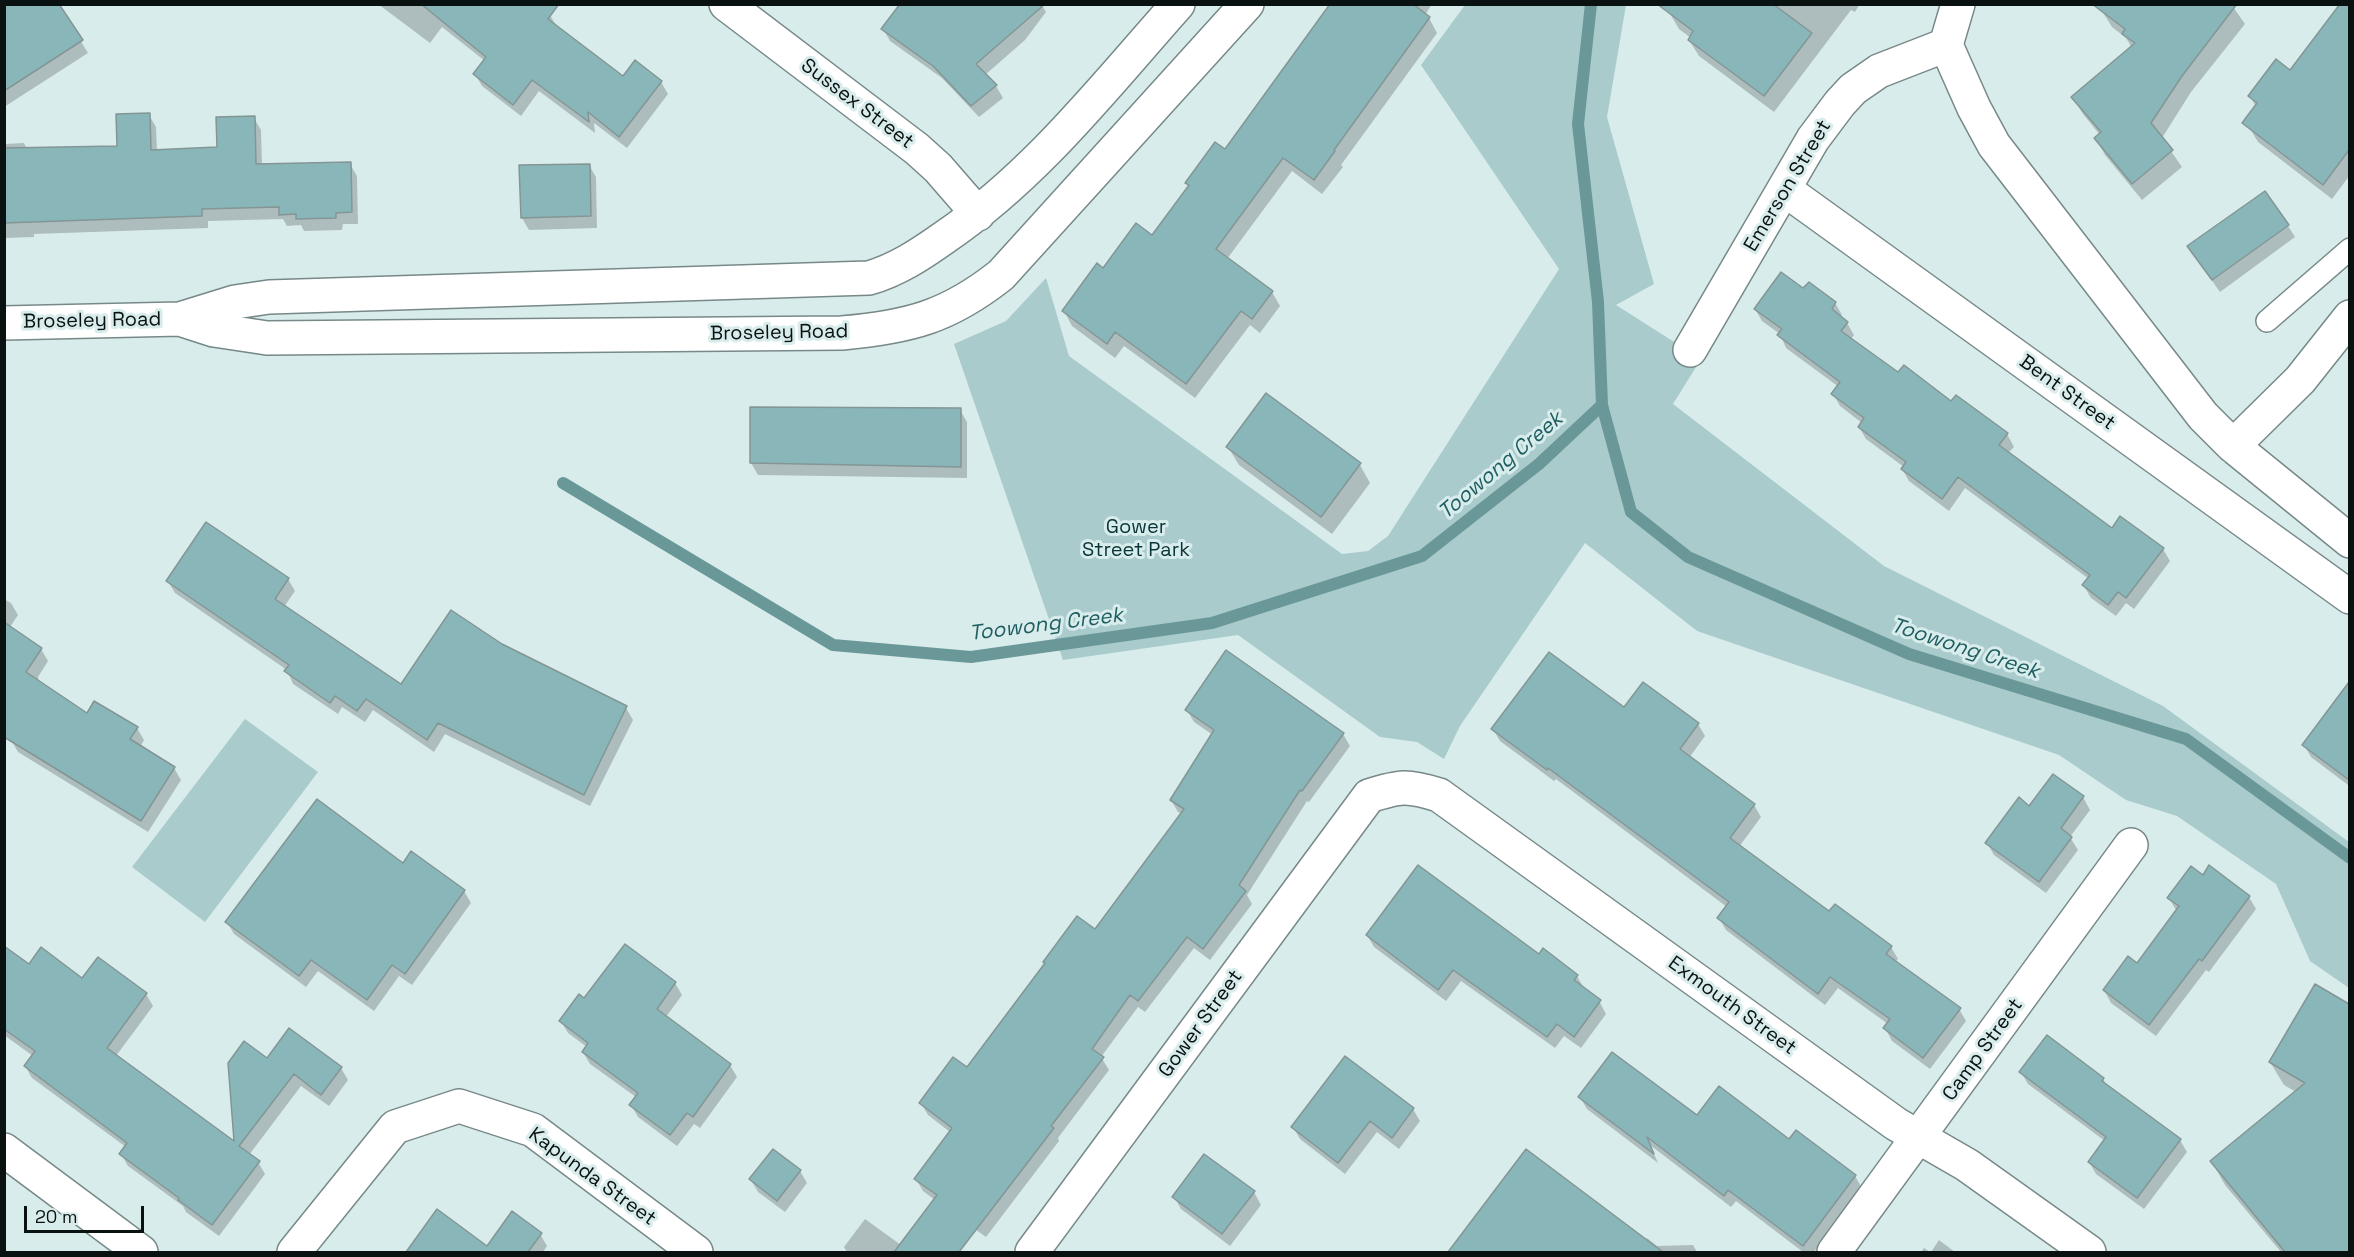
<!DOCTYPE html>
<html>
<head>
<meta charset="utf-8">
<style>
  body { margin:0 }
  #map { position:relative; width:2354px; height:1257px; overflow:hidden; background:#d9ecec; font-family:"Space Grotesk",sans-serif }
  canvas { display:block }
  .frame { position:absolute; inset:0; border:6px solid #0a1111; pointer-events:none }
  .scale { position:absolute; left:24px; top:1206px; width:120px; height:27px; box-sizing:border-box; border:3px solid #0a1111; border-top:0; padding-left:8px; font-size:18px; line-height:21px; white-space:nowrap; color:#0a1111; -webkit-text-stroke:4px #d9ecec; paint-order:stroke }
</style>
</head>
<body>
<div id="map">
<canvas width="2354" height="1257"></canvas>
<div class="frame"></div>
<div class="scale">20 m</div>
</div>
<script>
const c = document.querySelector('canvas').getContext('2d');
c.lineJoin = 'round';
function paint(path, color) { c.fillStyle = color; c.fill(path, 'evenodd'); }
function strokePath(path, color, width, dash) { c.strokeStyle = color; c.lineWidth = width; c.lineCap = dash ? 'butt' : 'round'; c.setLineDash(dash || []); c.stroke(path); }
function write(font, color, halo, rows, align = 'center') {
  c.font = font + ' "Space Grotesk",sans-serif'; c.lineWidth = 6; c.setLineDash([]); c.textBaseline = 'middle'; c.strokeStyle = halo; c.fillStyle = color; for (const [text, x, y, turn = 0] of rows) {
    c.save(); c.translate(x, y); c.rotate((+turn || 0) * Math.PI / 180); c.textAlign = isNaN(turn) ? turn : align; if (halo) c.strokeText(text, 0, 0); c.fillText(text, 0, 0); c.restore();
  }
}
paint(new Path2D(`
  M 1465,5 L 1626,5 L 1607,117 L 1654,284 L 1616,305 L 1701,359 L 1673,404 L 1884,566 L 2163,706 L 2349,842 L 2349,988 L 2310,961 L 2276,884 L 2177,816 L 2126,800 L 2059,755 L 1697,631 L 1585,543 L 1460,726 L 1444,759 L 1417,742 L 1380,737 L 1238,635 L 1063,660 L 954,344 L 1006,321 L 1046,278 L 1069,356 L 1342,554 L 1368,551 L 1388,536 L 1559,269 L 1421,65 Z
  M 245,719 L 318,772 L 205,922 L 132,867 Z`), '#aacbcc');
paint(new Path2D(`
  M 58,4 L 88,53 L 4,107 L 4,10 Z
  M 378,4 L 536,4 L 550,15 L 557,27 L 624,78 L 661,82 L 668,94 L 627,148 L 594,123 L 595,133 L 539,91 L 521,116 L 482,86 L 475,74 L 485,61 L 442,27 L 430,43 Z
  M 1041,4 L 1046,12 L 1025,40 L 985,75 L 996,86 L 1003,98 L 979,117 L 942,78 L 890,41 L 883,29 Z
  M 1342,4 L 1432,4 L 1425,15 L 1429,18 L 1437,33 L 1341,165 L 1343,167 L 1322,194 L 1292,171 L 1227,259 L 1272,292 L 1280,306 L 1260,333 L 1250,325 L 1195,398 L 1124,346 L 1115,358 L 1072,326 L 1064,311 L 1103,270 L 1153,237 L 1189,187 L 1187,183 L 1225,151 Z
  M 1675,4 L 1860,4 L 1855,12 L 1851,10 L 1774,112 L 1699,56 L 1689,40 L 1691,38 L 1679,29 L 1669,12 Z
  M 2231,4 L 2245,24 L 2191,92 L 2162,138 L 2182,167 L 2142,200 L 2105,155 L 2096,139 L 2100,135 L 2083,114 L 2073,98 L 2132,48 L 2126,38 L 2112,27 L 2102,11 Z
  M 2342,4 L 2350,4 L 2350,175 L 2332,199 L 2258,142 L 2249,127 L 2256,107 L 2250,96 L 2290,72 Z
  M 149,115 L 156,127 L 157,151 L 218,149 L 254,118 L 261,130 L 262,166 L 350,164 L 357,176 L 358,224 L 343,224 L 342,230 L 304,231 L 301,225 L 287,226 L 283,219 L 208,221 L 208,228 L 34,234 L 34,237 L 4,238 L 4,144 L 24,143 L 27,149 L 119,147 Z
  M 589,165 L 596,177 L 597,228 L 529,230 L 522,218 Z
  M 2288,226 L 2295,237 L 2220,292 L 2196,258 Z
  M 1804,290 L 1835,303 L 1842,315 L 1840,317 L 1847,323 L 1854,335 L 1851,339 L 1898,374 L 2007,434 L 2014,447 L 2008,453 L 2112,530 L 2163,549 L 2170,561 L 2134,609 L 2126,603 L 2116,616 L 2091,598 L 2084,586 L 2089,579 L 1965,488 L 1949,511 L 1909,481 L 1902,469 L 1904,467 L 1866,439 L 1859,427 L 1862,423 L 1840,406 L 1833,394 L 1839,387 L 1786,348 L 1780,334 L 1762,321 L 1755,309 Z
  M 752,408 L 960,410 L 967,422 L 967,478 L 758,475 L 751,463 Z
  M 1228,447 L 1360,465 L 1370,483 L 1332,534 L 1239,465 Z
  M 288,579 L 295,591 L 284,607 L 401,686 L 501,646 L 626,708 L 633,720 L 590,806 L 445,734 L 434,752 L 373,710 L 365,722 L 342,707 L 338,714 L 293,684 L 287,670 L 175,593 L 168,581 Z
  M 4,599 L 11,603 L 18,615 L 10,627 L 41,649 L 48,661 L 38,677 L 39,682 L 87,715 L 137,728 L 144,740 L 140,747 L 174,768 L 181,780 L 148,832 L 18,752 L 11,740 L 4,718 Z
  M 1644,684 L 1698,724 L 1705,736 L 1689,758 L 1754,805 L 1761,817 L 1739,847 L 1829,913 L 1891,947 L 1898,959 L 1895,962 L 1959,1009 L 1966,1021 L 1930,1069 L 1892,1041 L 1885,1028 L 1888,1024 L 1838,988 L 1825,1005 L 1726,930 L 1719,918 L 1727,907 L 1556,779 L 1554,781 L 1500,741 L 1493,729 L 1625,710 Z
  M 2350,697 L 2350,782 L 2348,785 L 2311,757 L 2304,745 Z
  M 1187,710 L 1343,734 L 1350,746 L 1309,802 L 1307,801 L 1247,895 L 1252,904 L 1210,960 L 1194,948 L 1145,1012 L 1138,1007 L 1101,1057 L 1109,1070 L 1058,1138 L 1059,1141 L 986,1237 L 972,1227 L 954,1252 L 847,1252 L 844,1247 L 865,1219 L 901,1245 L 935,1200 L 923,1191 L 916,1179 L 950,1132 L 928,1115 L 921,1103 L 967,1069 L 1096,931 L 1182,814 L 1178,812 L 1171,800 L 1213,735 L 1194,722 Z
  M 2053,776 L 2083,797 L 2090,810 L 2070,837 L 2078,850 L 2046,893 L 1994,855 L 1987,843 L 2030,808 Z
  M 2203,877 L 2249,897 L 2256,909 L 2209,972 L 2206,970 L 2156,1036 L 2111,1003 L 2104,990 L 2137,965 L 2176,910 L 2169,898 Z
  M 464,891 L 471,903 L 412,985 L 399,976 L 374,1011 L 318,971 L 306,987 L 234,934 L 227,922 Z
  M 1367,935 L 1539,956 L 1577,976 L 1584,988 L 1599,1001 L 1606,1014 L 1581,1048 L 1564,1036 L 1555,1048 L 1461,981 L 1446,1001 L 1374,947 Z
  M 4,948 L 29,966 L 146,994 L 153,1006 L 116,1056 L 235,1144 L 267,1060 L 341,1068 L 348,1080 L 329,1106 L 301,1086 L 249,1155 L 258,1162 L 265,1174 L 219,1236 L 186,1212 L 183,1206 L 128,1166 L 121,1154 L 126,1147 L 32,1078 L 25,1066 L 33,1056 L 4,1035 Z
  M 675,983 L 682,995 L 666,1017 L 730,1065 L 737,1077 L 700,1128 L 694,1124 L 677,1146 L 638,1117 L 631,1105 L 636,1097 L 590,1064 L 583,1052 L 587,1047 L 568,1033 L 561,1021 L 585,1000 Z
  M 2316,986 L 2350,1006 L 2350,1252 L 2281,1252 L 2225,1185 L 2212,1162 L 2296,1092 L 2284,1085 L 2270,1062 Z
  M 2021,1072 L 2103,1079 L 2108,1087 L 2180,1140 L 2187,1152 L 2144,1209 L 2096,1174 L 2089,1162 L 2105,1141 L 2028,1084 Z
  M 1580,1097 L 1697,1118 L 1789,1141 L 1855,1176 L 1862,1188 L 1814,1252 L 1803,1252 L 1736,1201 L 1731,1207 L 1650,1145 L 1658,1163 L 1587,1109 Z
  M 1413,1109 L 1420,1121 L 1399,1149 L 1377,1132 L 1345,1174 L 1300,1139 L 1293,1127 Z
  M 800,1171 L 807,1183 L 785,1212 L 758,1192 L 751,1180 Z
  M 1254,1192 L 1261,1205 L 1230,1246 L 1181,1209 L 1174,1197 Z
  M 437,1212 L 488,1248 L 540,1234 L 547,1246 L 543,1252 L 408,1252 Z
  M 1647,1238 L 1657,1246 L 1693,1245 L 1697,1252 L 1462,1252 L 1457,1243 L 1645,1241 Z
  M 1939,1240 L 1955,1252 L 1931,1252 Z
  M 1924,1248 L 1930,1252 L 1921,1252 Z`), '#0003');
strokePath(new Path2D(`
  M 1591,4 L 1578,124 L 1598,302 L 1602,405 L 1631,512 L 1688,557 L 1909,654 L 2186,739 L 2350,858
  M 563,483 L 833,645 L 971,657 L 1212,623 L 1422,556 L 1539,464 L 1602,405`), '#6a9899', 12);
const building = new Path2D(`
  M 4,4 L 59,4 L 83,40 L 4,91 Z
  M 421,4 L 559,4 L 548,19 L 623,76 L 635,60 L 662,81 L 619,137 L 588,112 L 589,122 L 532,80 L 513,105 L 473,74 L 486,57 Z
  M 900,4 L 1045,4 L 976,64 L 997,85 L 971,106 L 933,66 L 881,29 Z
  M 1330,4 L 1413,4 L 1430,17 L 1334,150 L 1335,151 L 1314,180 L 1283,158 L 1216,249 L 1273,291 L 1252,319 L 1241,311 L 1186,384 L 1115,332 L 1107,344 L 1062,311 L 1097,263 L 1103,268 L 1136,223 L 1152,235 L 1189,185 L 1185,183 L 1215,142 L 1225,149 Z
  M 1657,4 L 1773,4 L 1812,33 L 1764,96 L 1688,40 L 1693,31 Z
  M 2092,4 L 2237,4 L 2182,76 L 2151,123 L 2173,150 L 2132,184 L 2094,138 L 2101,132 L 2071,97 L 2135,43 L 2122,34 L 2125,29 Z
  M 2340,4 L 2349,4 L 2349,150 L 2323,185 L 2242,123 L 2257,103 L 2248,96 L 2276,59 L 2290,70 Z
  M 150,113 L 151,150 L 217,147 L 216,117 L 255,116 L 256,164 L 351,162 L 352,212 L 336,213 L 336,218 L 296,219 L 296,214 L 279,215 L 279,207 L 202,209 L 202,216 L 4,223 L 4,148 L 117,146 L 116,114 Z
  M 590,164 L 591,216 L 521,218 L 519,165 Z
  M 2265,191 L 2289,225 L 2212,280 L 2187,246 Z
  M 1781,272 L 1803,288 L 1809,282 L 1836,302 L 1832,309 L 1848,322 L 1841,331 L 1898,372 L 1904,365 L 1951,401 L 1956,395 L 2008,433 L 1999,445 L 2112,528 L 2120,516 L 2164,548 L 2126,598 L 2118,592 L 2108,605 L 2082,585 L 2090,575 L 1958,477 L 1942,499 L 1901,469 L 1906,462 L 1858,427 L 1864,418 L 1831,394 L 1840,382 L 1777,335 L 1782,329 L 1754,309 Z
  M 1266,393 L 1361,463 L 1321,517 L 1226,447 Z
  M 750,407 L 961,408 L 961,467 L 750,463 Z
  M 206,522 L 289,578 L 275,599 L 401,684 L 451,610 L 502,644 L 627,706 L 584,795 L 438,723 L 427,740 L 366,699 L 357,711 L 335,696 L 330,703 L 284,671 L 289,665 L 166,581 Z
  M 4,622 L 42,648 L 26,672 L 87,713 L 94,701 L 138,727 L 130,739 L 175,767 L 141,821 L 4,737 Z
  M 1226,650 L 1344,733 L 1302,791 L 1300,790 L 1239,885 L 1246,891 L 1203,949 L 1187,937 L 1138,1001 L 1130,995 L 1092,1049 L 1104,1057 L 1051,1126 L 1054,1128 L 959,1252 L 894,1252 L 937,1195 L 914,1179 L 952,1128 L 919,1103 L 953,1057 L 967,1067 L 1045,963 L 1043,962 L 1077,916 L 1095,929 L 1184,809 L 1170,800 L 1214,730 L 1185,710 Z
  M 1549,652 L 1624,707 L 1643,682 L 1699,723 L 1680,749 L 1755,804 L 1730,838 L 1829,911 L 1835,904 L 1892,946 L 1886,954 L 1961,1008 L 1923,1058 L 1883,1028 L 1890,1019 L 1830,977 L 1818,994 L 1717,918 L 1729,902 L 1548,768 L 1547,770 L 1491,729 Z
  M 2349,682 L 2349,780 L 2302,745 Z
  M 2053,774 L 2084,796 L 2061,828 L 2072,837 L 2039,882 L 1985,843 L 2019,797 L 2029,806 Z
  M 317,799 L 403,863 L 411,851 L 465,890 L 405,974 L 392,965 L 367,1000 L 311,960 L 299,976 L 225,922 Z
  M 1418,865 L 1539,954 L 1543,948 L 1578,975 L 1574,980 L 1601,1000 L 1574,1037 L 1557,1024 L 1547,1037 L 1453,970 L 1438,990 L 1366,935 Z
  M 2209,865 L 2250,896 L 2202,961 L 2199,959 L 2149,1025 L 2103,990 L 2128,956 L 2137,963 L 2179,906 L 2167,898 L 2191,866 L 2203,875 Z
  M 625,944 L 676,982 L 657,1009 L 731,1064 L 693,1117 L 687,1113 L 670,1135 L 629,1105 L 638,1093 L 582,1052 L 588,1043 L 559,1021 L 579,994 L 584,998 Z
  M 4,946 L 29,964 L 41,947 L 82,978 L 98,957 L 147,993 L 107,1048 L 234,1141 L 228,1063 L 244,1041 L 267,1058 L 289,1028 L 342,1067 L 321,1095 L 294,1074 L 239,1146 L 260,1161 L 212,1225 L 178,1200 L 179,1198 L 119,1154 L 127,1143 L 24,1066 L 35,1051 L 4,1029 Z
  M 2315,984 L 2349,1004 L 2349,1252 L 2285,1252 L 2210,1161 L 2305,1083 L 2269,1062 Z
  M 2047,1035 L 2104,1078 L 2102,1081 L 2181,1139 L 2137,1198 L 2088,1162 L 2106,1137 L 2019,1072 Z
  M 1612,1052 L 1697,1115 L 1719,1086 L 1789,1139 L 1796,1130 L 1856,1175 L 1803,1246 L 1728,1190 L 1724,1196 L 1647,1137 L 1654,1154 L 1578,1097 Z
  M 1345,1056 L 1414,1108 L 1392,1138 L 1370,1121 L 1338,1163 L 1291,1127 Z
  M 773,1149 L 801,1170 L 777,1201 L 749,1179 Z
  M 1526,1149 L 1663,1252 L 1448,1252 Z
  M 1204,1154 L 1255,1191 L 1222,1234 L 1172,1197 Z
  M 437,1209 L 487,1246 L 512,1211 L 542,1233 L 528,1252 L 406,1252 Z`);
paint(building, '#89b7b9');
strokePath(building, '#849595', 1.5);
const service = new Path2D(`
  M 2267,321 L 2350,249`);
const minor = new Path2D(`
  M 726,4 L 917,149 L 938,168 L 978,214
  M 1946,45 L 1974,108 L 1994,145 L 2203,416 L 2233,446 L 2350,541
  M 1784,189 L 2350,597
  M 180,319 L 214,330 L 267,338 L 842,333 C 909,327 948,317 1001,275 L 1247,4
  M 4,323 L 180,319 L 235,302 L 269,297 L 869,278 C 897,270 921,254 945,237 C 1036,175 1105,86 1178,4
  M 1690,350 L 1813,139 L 1840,103 L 1853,89 L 1879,71 L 1946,45 L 1958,4
  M 2233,446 L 2300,380 L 2350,317
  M 4,1150 L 141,1252
  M 294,1252 L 395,1127 L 459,1106 L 533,1130 L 696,1252
  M 1032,1252 L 1369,796 C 1400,786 1407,785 1439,795 L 1896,1124 L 1967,1165 L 2089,1252
  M 1834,1252 L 2131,845`);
strokePath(service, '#788', 24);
strokePath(minor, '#788', 36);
strokePath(service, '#fff', 21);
strokePath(minor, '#fff', 33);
write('20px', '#0a1111', '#d9ecec', [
  ["Sussex Street",857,104,37],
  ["Emerson Street",1788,186,-59],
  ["Broseley Road",92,321,-1],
  ["Broseley Road",779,333,-1],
  ["Bent Street",2067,393,36],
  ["Exmouth Street",1732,1006,36],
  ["Gower Street",1201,1024,-54],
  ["Camp Street",1983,1050,-54],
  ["Kapunda Street",592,1177,36]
]);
write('20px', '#083638', '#d9ecec', [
  ["Gower",1136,528],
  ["Street Park",1136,551]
]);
write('italic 21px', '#1e5e60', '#d9ecec', [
  ["Toowong Creek",1501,466,-40],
  ["Toowong Creek",1046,625,-7],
  ["Toowong Creek",1965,649,18]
]);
</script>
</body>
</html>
